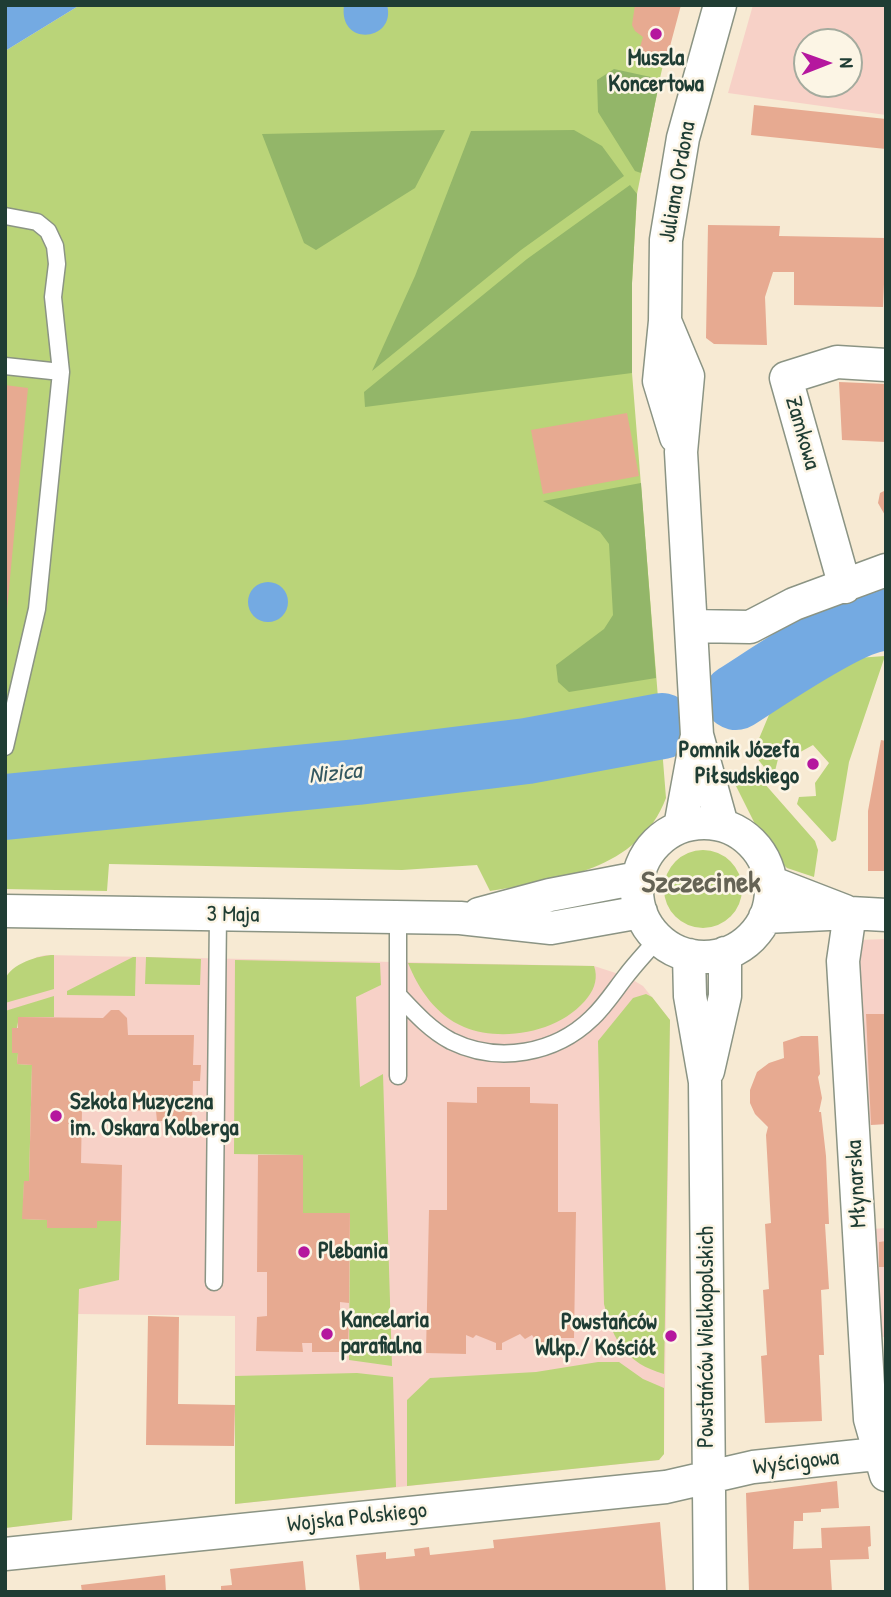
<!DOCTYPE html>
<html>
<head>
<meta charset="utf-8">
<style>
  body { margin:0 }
  #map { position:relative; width:891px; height:1597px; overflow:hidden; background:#f7ead3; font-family:"Patrick Hand",sans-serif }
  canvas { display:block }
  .frame { position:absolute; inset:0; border:7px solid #1f3d34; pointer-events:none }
  .north { position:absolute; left:793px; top:28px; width:70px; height:70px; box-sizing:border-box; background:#fcf5e5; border:2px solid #a4ab9e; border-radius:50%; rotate:89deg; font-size:19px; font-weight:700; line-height:28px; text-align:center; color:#1f3d34 }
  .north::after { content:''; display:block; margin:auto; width:24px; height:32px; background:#b5179e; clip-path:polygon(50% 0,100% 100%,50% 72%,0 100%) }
</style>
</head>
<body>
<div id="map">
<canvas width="891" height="1597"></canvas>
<div class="frame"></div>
<div class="north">N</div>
</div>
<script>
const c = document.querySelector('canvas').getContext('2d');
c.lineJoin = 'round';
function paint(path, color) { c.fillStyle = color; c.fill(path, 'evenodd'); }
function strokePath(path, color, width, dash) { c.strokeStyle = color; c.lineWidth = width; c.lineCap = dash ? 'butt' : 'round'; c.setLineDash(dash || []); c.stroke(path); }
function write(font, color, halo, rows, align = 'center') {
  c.font = font + ' "Patrick Hand",sans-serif'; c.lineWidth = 5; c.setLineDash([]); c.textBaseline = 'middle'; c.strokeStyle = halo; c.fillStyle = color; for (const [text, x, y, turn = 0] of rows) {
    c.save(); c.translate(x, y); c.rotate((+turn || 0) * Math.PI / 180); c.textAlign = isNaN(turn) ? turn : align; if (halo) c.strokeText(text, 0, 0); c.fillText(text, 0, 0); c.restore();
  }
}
paint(new Path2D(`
  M 753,5 L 886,5 L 886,115 L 728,93 ZM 807,42 L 849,42 L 849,84 L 807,84 Z
  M 886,939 L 886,1124 L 867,1125 L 854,946 L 860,940 Z
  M 46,955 L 594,966 L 628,977 L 643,986 L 670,1020 L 664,1454 L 659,1460 L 235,1504 L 235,1316 L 78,1314 L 72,1520 L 5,1528 L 5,979 L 18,967 L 37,957 Z
  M 886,1228 L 886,1337 L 881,1337 L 873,1229 Z`), '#f7d1c7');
paint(new Path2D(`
  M 80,5 L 677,5 L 660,78 L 637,194 L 632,283 L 632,373 L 666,798 C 639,870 556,881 490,891 L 477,865 L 402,870 L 109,864 L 107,891 L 5,889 L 5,51 Z
  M 885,656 L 849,762 L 836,840 L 832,842 L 797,804 L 799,797 L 816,796 L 815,783 L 829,763 L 813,745 L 793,756 L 779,755 L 775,771 L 768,772 L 753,753 L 771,710 L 857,658 Z
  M 750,779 L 764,783 L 815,841 L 818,850 L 814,877 L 787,868 L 769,852 L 735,784 Z
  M664 889a39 39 0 1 1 78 0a39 39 0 1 1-78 0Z
  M 54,955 L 54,989 L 5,1003 C 5,996 4,987 5,980 C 10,964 39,955 54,955 Z
  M 133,957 L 136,957 L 135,996 L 67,995 L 67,991 Z
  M 146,957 L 201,959 L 200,985 L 145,984 Z
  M 235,960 L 380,963 L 381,985 L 356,997 L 360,1087 L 383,1074 L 392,1366 L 349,1360 L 350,1213 L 303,1213 L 303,1155 L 234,1154 Z
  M 408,963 L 594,966 C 598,977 595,988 588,997 C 562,1032 503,1043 464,1027 C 436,1015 419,990 408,963 Z
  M 646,994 L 652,997 L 670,1020 L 664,1374 C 626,1363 613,1341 604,1304 L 598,1041 L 633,998 Z
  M 54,996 L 54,1017 L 19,1017 L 12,1053 L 18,1053 L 17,1064 L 32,1065 L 29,1181 L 24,1181 L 23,1219 L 47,1220 L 47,1228 L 96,1228 L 97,1221 L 121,1221 L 119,1280 L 79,1289 L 72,1520 L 5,1528 L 5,1011 Z
  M 598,1362 L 619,1362 L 643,1379 L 664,1388 L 664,1454 L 659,1460 L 407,1486 L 407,1400 L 430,1378 L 536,1372 Z
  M 357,1373 L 393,1377 L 396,1487 L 235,1504 L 235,1376 Z`), '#bad479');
paint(new Path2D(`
  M 614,69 L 660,79 L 641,173 L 635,171 L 598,112 L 597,80 Z
  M 445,130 L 415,188 L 316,250 L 304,243 L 262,134 Z
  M 574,130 L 602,146 L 624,176 L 521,250 L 372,371 L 415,276 L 471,131 Z
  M 630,185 L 637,194 L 632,283 L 632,373 L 365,407 L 364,392 L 527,259 Z
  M 641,483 L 656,678 L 569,692 L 558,682 L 556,665 L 604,629 L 613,615 L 609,544 L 600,532 L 543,501 Z`), '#93b669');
paint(new Path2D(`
  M 5,5 L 80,5 L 5,51 Z
  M 344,5 L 387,5 C 397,41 338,48 344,5 Z
  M248 602a20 20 0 1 1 40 0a20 20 0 1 1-40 0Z`), '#74aae2');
strokePath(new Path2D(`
  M 736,697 C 768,677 852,618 886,618
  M 5,807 L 357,772 L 527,751 L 662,726`), '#74aae2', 66);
paint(new Path2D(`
  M 635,5 L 681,5 L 665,65 L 637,57 L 643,37 L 635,31 L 632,25 Z
  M 754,105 L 886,119 L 886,149 L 751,135 Z
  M 708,225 L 780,226 L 779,236 L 886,238 L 883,307 L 794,305 L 794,272 L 773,272 L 765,297 L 767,345 L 714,344 L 706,338 Z
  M 839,382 L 886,384 L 886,442 L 842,440 Z
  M 5,385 L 28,388 L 7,610 L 5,610 Z
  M 627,413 L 639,476 L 543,494 L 531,430 Z
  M 886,490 L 886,517 L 878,503 L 880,493 Z
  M 881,740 L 886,741 L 886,871 L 868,871 L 868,811 Z
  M 111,1010 L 119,1010 L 127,1018 L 128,1035 L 194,1035 L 193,1065 L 201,1065 L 200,1081 L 193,1081 L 192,1121 L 157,1121 L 156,1111 L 82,1109 L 81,1163 L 122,1165 L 121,1221 L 97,1221 L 97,1228 L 47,1228 L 47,1220 L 22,1219 L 24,1181 L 29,1181 L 32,1065 L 17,1064 L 18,1053 L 12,1053 L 12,1028 L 18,1028 L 18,1017 L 103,1018 Z
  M 866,1014 L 886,1014 L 886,1124 L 871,1125 Z
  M 801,1036 L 818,1036 L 820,1074 L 818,1077 L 822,1098 L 819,1112 L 821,1112 L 826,1156 L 829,1224 L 825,1224 L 829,1289 L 821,1290 L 824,1355 L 819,1355 L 822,1421 L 765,1423 L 761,1356 L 767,1355 L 763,1290 L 769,1289 L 765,1224 L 771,1223 L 766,1135 L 768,1127 L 755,1114 L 750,1103 L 750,1090 L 757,1072 L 769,1063 L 784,1058 L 783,1042 Z
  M 477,1087 L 530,1087 L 530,1103 L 558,1104 L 558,1212 L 576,1212 L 574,1338 L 559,1338 L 551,1347 L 540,1347 L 532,1335 L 525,1339 L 520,1334 L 502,1343 L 502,1350 L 496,1350 L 496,1343 L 476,1335 L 473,1338 L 466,1335 L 466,1354 L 426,1353 L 429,1210 L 447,1210 L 447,1102 L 477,1103 Z
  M 258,1155 L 303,1155 L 303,1213 L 350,1213 L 349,1303 L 340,1302 L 340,1316 L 349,1316 L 348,1352 L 312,1352 L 312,1343 L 302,1343 L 303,1352 L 256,1351 L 257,1317 L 267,1316 L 267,1272 L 257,1272 Z
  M 886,1241 L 886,1267 L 879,1267 L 879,1242 Z
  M 148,1316 L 179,1317 L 178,1404 L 235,1405 L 234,1446 L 146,1445 Z
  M 837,1481 L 839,1508 L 821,1509 L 821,1512 L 803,1513 L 803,1521 L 794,1521 L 793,1549 L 822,1548 L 821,1528 L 870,1526 L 871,1546 L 868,1547 L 869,1559 L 830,1560 L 832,1592 L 749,1592 L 746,1493 Z
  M 660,1522 L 666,1592 L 360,1592 L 356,1555 L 386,1552 L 386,1559 L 415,1556 L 414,1549 L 429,1547 L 430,1555 L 467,1551 L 494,1548 L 493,1540 Z
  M 303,1561 L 306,1592 L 221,1592 L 221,1586 L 232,1585 L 230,1569 Z
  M 165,1575 L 166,1592 L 82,1592 L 81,1585 Z`), '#e7aa91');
const service = new Path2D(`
  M 5,216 L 37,222 L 48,231 L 55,246 L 57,264 L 53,297 L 61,372 L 37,609 L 5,747
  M 5,366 L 61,372
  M 398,918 L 398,1076
  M 398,995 C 414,1012 430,1030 451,1041 C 498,1064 555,1054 592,1018 C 605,1006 615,990 626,976 C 636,963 647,951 658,939
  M 214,1282 L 218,915`);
const minor = new Path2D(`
  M 665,321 L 688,376 L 681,452 L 697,735 L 722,825
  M 676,437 L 659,381 L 665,321 L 666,240 L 683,138 L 720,5
  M 845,587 L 786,378 L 837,362 L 886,365
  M 691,626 L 750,627 L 794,604 L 886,570
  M637 890a67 67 0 1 1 134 0a67 67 0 1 1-134 0Z
  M 680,827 L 696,740
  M 770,882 L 845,911
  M 5,911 L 460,918 L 551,928 L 641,912
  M 850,913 L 843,961 L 870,1419 L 886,1475
  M 479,914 L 550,895 L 638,878
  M 765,917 L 850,913 L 886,915
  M 689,955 L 690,996 L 705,1082 L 710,1592
  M 708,1071 L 725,996 L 725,953
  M 5,1554 L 666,1487 L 753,1467 L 886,1453`);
strokePath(service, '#8b9484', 19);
strokePath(minor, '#8b9484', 35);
strokePath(service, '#fff', 16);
strokePath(minor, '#fff', 32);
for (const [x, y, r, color] of [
  [656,34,7,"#b5179e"],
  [813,764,7,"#b5179e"],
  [56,1116,7,"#b5179e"],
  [304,1252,7,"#b5179e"],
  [327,1334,7,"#b5179e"],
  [671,1336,7,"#b5179e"]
]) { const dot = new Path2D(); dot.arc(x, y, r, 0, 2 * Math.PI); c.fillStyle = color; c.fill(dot); strokePath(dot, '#fcf5e5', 2.5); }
write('bold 23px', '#1f3d34', '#fcf5e5', [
  ["Muszla",656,59,"center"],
  ["Koncertowa",656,85,"center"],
  ["Pomnik Józefa",799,751,"right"],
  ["Piłsudskiego",799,777,"right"],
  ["Szkoła Muzyczna",70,1103],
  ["im. Oskara Kolberga",70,1129],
  ["Plebania",318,1252],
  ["Kancelaria",341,1321],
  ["parafialna",341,1347],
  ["Powstańców",657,1323,"right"],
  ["Wlkp./ Kościół",657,1349,"right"]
], 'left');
write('23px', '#1f3d34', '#fcf5e5', [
  ["Juliana Ordona",678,182,-80],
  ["Zamkowa",802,433,74],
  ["3 Maja",233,915,1],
  ["Młynarska",857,1184,-93],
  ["Powstańców Wielkopolskich",707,1337,-90],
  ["Wyścigowa",796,1463,-7],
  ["Wojska Polskiego",357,1518,-6]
]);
write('italic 24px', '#345860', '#fcf5e5', [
  ["Nizica",335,774,-6]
]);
write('bold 30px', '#656355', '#fcf5e5', [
  ["Szczecinek",701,884]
]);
</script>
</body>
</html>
